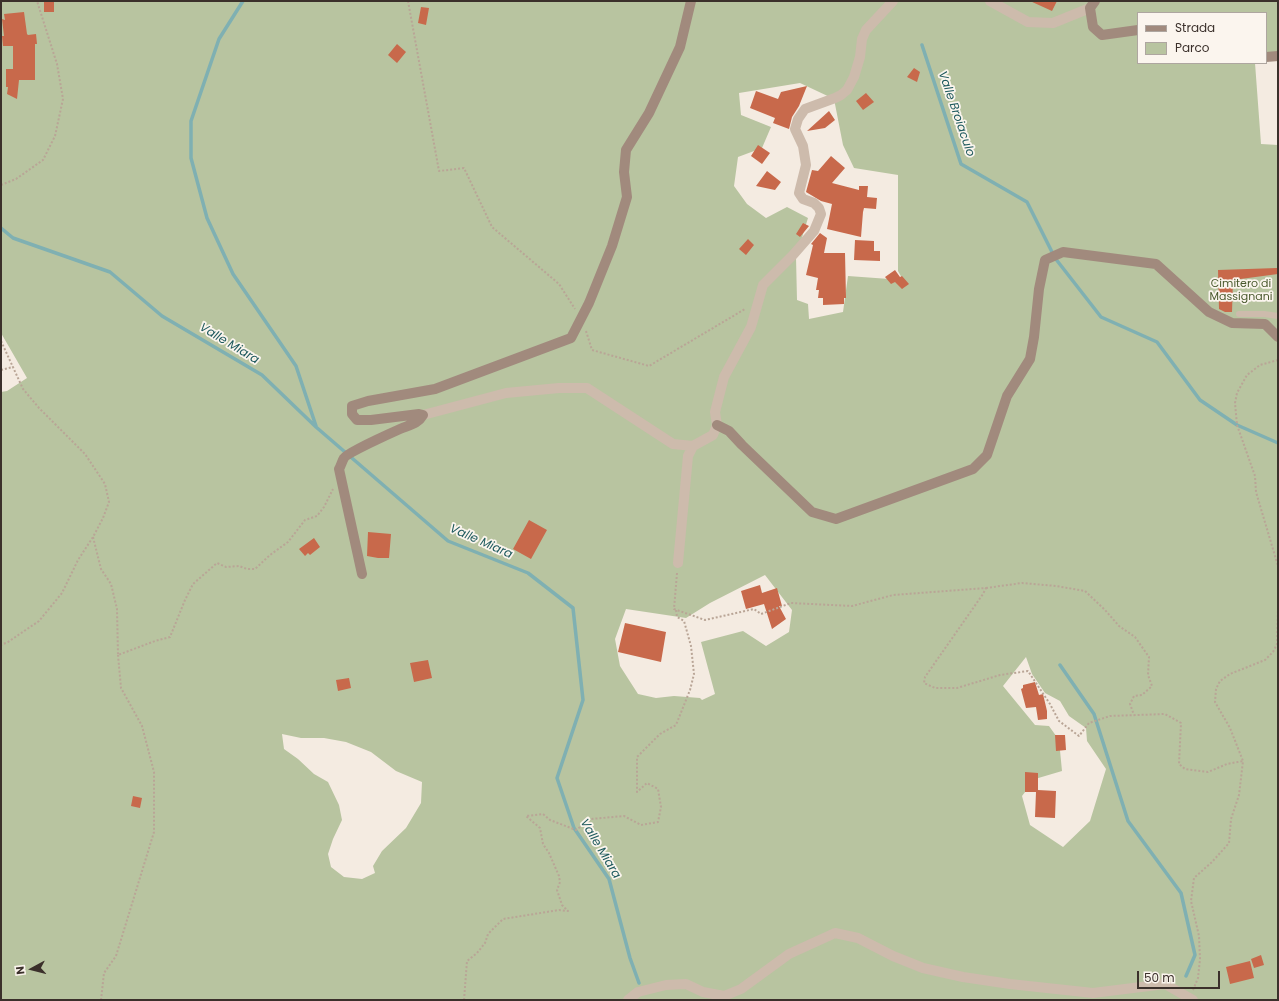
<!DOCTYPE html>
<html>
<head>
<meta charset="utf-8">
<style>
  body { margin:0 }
  #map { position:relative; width:1279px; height:1001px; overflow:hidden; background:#f4ebe1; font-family:Poppins,sans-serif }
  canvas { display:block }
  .frame { position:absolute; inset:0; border:2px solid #3b302b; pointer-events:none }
  .legend { position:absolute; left:1137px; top:12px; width:130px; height:52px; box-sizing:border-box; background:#fbf5ee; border:1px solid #aea6a0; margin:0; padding:5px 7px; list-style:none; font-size:12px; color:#3b302b }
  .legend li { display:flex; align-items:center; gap:8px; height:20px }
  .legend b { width:20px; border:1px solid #aea6a0 }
  .north { position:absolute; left:12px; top:949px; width:40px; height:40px; -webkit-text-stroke:3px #fbf5ee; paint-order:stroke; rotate:263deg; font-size:11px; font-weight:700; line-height:16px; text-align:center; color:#3b302b }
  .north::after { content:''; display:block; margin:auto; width:14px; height:18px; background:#3b302b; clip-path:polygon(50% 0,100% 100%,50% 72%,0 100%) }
  .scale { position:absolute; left:1137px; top:971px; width:83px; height:18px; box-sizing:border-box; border:2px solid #3b302b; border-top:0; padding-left:5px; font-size:12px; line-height:14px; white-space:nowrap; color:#3b302b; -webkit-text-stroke:3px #fbf5ee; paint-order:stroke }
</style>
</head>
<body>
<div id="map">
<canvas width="1279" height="1001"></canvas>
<div class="frame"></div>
<ul class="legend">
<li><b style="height:5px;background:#a18a7d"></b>Strada</li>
<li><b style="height:11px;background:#b8c4a0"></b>Parco</li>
</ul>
<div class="north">N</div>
<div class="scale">50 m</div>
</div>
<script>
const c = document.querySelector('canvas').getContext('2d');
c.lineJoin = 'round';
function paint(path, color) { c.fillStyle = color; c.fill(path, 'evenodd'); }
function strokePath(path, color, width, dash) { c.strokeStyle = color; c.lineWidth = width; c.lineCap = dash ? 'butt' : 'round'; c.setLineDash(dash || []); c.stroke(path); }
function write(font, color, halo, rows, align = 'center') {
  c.font = font + ' Poppins,sans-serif'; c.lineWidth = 3.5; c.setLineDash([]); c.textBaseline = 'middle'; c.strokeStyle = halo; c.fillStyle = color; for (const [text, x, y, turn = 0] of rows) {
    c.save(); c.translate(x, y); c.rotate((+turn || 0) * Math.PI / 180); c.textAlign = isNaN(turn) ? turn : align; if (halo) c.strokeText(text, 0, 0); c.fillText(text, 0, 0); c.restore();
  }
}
paint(new Path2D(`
  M 1,1 L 1278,1 L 1278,59 L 1266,59 L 1266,13 L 1138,13 L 1138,63 L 1255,63 L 1261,144 L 1278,145 L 1278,1000 L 1,1000 L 1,392 L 7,391 L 27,378 L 1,333 ZM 800,83 L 834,99 L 843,145 L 854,168 L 898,175 L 898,271 L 903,280 L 848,276 L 843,312 L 809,319 L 808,304 L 797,300 L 796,257 L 808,218 L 787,207 L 766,218 L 747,204 L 734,186 L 738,157 L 762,148 L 771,127 L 741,115 L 739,93 ZM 765,575 L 792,610 L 789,632 L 766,646 L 743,631 L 701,642 L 715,694 L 702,700 L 700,698 L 674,696 L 656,698 L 638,694 L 620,666 L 615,639 L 626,609 L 686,618 L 710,603 ZM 1026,657 L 1032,674 L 1045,693 L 1060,701 L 1069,716 L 1086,728 L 1087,741 L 1106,769 L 1090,821 L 1063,847 L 1030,825 L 1022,796 L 1035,779 L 1062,771 L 1059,740 L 1049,726 L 1035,725 L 1003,686 ZM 282,734 L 301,738 L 324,738 L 346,742 L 371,752 L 396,771 L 422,782 L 421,803 L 406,828 L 382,851 L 373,866 L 375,873 L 362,879 L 344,877 L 331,867 L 328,854 L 333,839 L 342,820 L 339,805 L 328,782 L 314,774 L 298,759 L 284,749 Z`), '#b8c4a0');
strokePath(new Path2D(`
  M 243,1 L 219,39 L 191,121 L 191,158 L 207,218 L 233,274 L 296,366 L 316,426
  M 922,45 L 961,164 L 1027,202 L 1055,258 L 1101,317 L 1157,342 L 1200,400 L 1237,425 L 1278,443
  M 1,228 L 13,238 L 110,272 L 162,316 L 262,375 L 316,427 L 448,541 L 528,573 L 573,608 L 583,700 L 557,778 L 574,828 L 609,879 L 630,958 L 639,983
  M 1060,665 L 1094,714 L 1128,821 L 1181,893 L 1195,955 L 1186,976`), '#7fb0b2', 3.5);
paint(new Path2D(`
  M 1030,1 L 1057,1 L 1052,11 Z
  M 44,2 L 54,2 L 54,12 L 44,12 Z
  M 421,7 L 429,8 L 426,25 L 418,23 Z
  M 24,12 L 27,34 L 28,35 L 36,34 L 37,44 L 35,44 L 35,80 L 19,80 L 17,99 L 7,94 L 8,87 L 6,87 L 6,69 L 13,69 L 13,46 L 3,46 L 2,36 L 4,36 L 2,19 L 5,20 L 4,14 Z
  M 397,44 L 406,52 L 397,63 L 388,55 Z
  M 914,68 L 920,72 L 917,82 L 907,77 Z
  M 807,86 L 799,106 L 792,117 L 789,129 L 773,123 L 775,118 L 750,108 L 756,91 L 778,99 L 781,92 Z
  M 866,93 L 874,102 L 863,110 L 856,101 Z
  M 829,111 L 835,120 L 825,128 L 807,131 Z
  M 758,145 L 770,153 L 762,164 L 751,156 Z
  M 831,156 L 845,168 L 832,183 L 859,190 L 859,186 L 868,186 L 867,197 L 877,198 L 876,209 L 864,208 L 863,212 L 861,237 L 827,229 L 832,204 L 821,201 L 806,192 L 812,170 L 818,171 Z
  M 767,171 L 781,182 L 775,190 L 756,186 Z
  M 803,223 L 809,226 L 800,237 L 796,234 Z
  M 820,233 L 827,238 L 824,253 L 845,253 L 846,298 L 844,298 L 844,304 L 823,305 L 823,298 L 818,298 L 819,290 L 816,290 L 818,278 L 806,275 L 813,245 L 811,244 Z
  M 748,239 L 754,245 L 746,255 L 739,249 Z
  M 855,240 L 874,241 L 874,251 L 880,251 L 880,261 L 854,260 Z
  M 1277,268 L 1278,274 L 1233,280 L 1232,312 L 1225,312 L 1219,309 L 1218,270 Z
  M 895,270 L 900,277 L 902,276 L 909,284 L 902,289 L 895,282 L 891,284 L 885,277 Z
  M 529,520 L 547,530 L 531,559 L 513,549 Z
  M 368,532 L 391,534 L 389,558 L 378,558 L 367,556 Z
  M 314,538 L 320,547 L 310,555 L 308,553 L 305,556 L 299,549 Z
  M 760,585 L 762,593 L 777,588 L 782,606 L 779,606 L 786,619 L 772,629 L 764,604 L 746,609 L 741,591 Z
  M 625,623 L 666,632 L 661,662 L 618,652 Z
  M 428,660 L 432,678 L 414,682 L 410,663 Z
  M 349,678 L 351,688 L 338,691 L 336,680 Z
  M 1035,682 L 1039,695 L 1043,694 L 1047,711 L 1047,719 L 1038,720 L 1036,707 L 1026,708 L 1021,689 L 1023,688 L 1023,685 Z
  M 1055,735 L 1065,735 L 1066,750 L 1056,751 Z
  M 1025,772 L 1038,773 L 1038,790 L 1056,791 L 1055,818 L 1035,817 L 1036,792 L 1025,792 Z
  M 133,796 L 142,798 L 140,808 L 131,806 Z
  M 1261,955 L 1264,965 L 1254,968 L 1251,959 Z
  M 1250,961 L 1254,978 L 1230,984 L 1226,967 Z`), '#c8694b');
strokePath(new Path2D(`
  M 408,1 L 439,171 L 464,168 L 492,227 L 559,284 L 575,309
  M 1,185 L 16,179 L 43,160 L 55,136 L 63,99 L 57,64 L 37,1
  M 586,331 L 592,350 L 649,366 L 745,309
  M 1,341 L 23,389 L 39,408 L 85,454 L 105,484 L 109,502 L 103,518 L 93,537 L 78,560 L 62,593 L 39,621 L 8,642 L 1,645
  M 1278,360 L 1260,365 L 1247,375 L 1237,393 L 1235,403 L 1237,425 L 1255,476 L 1256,492 L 1278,566
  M 1,370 L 13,367
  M 93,537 L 101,569 L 111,584 L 117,609 L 118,655 L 155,641 L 170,637 L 185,600 L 193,584 L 217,563 L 226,567 L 239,566 L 247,569 L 255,569 L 270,555 L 288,542 L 305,520 L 317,516 L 324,507 L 333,489
  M 677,573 L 674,609 L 705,620 L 754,609 L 761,614 L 791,603 L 852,606 L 893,595 L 986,588 L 983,594 L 925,677 L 924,683 L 935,688 L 957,688 L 1000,675 L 1028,671 L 1050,704 L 1059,721 L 1079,736 L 1089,723 L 1110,716 L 1165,714 L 1181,723 L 1179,764 L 1185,769 L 1208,772 L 1227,764 L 1243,761
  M 986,588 L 1022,583 L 1056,586 L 1085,591 L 1105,610 L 1119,626 L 1135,637 L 1149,657 L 1148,675 L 1152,686 L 1142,695 L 1134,696 L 1130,704 L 1134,715
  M 1193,990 L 1198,978 L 1200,959 L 1199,936 L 1191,901 L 1194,878 L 1212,862 L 1229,843 L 1231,819 L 1239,795 L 1243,761 L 1230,728 L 1215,702 L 1216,689 L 1220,681 L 1230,674 L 1265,660 L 1273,652 L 1277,644 L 1278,609
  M 101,1000 L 104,973 L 116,956 L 154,832 L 154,772 L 142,726 L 121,688 L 118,655
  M 464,1000 L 467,961 L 477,953 L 485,943 L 488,934 L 503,919 L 559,910 L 568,911 L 562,905 L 557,890 L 560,882 L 559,876 L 549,853 L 543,844 L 540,828 L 526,816 L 543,814 L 550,820 L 576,830 L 591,819 L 624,816 L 641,825 L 658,822 L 661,807 L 658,789 L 647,783 L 637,792 L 637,757 L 660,734 L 676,725 L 690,690 L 694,674 L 691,646 L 684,621 L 677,617 L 676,610`), '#b9a596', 2, [2, 2]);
strokePath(new Path2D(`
  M 1239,314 L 1264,314 L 1278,316`), '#cdbbac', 6);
strokePath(new Path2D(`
  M 990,1 L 1028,22 L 1053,23 L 1090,8
  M 423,415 L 506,393 L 559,388 L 587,388 L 673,444 L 693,446
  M 678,563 L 688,456 L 693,446 L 713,435 L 717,425 L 715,412 L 724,377 L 751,327 L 763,285 L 793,255 L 814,231 L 821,214 L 819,208 L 814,203 L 803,199 L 799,193 L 806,165 L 803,146 L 795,129 L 798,119 L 805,109 L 835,98 L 841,95 L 847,90 L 854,77 L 860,57 L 862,39 L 866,30 L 893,1
  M 628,1000 L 638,992 L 666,985 L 686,984 L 703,992 L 724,996 L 741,989 L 789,954 L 835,933 L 858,938 L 893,956 L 923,968 L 963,977 L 1010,984 L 1093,993 L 1165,984 L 1193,1000`), '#cdbbac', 10);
strokePath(new Path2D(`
  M 1095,1 L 1090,8 L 1093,27 L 1102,35 L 1138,30
  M 1266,57 L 1278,56
  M 717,425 L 729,431 L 742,445 L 812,512 L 836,519 L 973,469 L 987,455 L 1007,396 L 1030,359 L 1034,337 L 1039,289 L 1045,260 L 1063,252 L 1156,264 L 1209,312 L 1232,323 L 1265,324 L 1278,337
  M 362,574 L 339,469 C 341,466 342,461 344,458 C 347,453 391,433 400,429 C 409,425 418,424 423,415 L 419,414 L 371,420 L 357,420 L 352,414 L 352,406 L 368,401 L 435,389 L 571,338 L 589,303 L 612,246 L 627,197 L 624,172 L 626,150 L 649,113 L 680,47 L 691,1`), '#a18a7d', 10);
write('11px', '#4a5a2e', '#fbf5ee', [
  ["Cimitero di",1241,284],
  ["Massignani",1241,297]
]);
write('italic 12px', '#1f5a5e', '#fbf5ee', [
  ["Valle Broiaculo",956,114,71],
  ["Valle Miara",229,344,31],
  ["Valle Miara",481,542,24],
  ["Valle Miara",600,849,59]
]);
</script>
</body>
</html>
